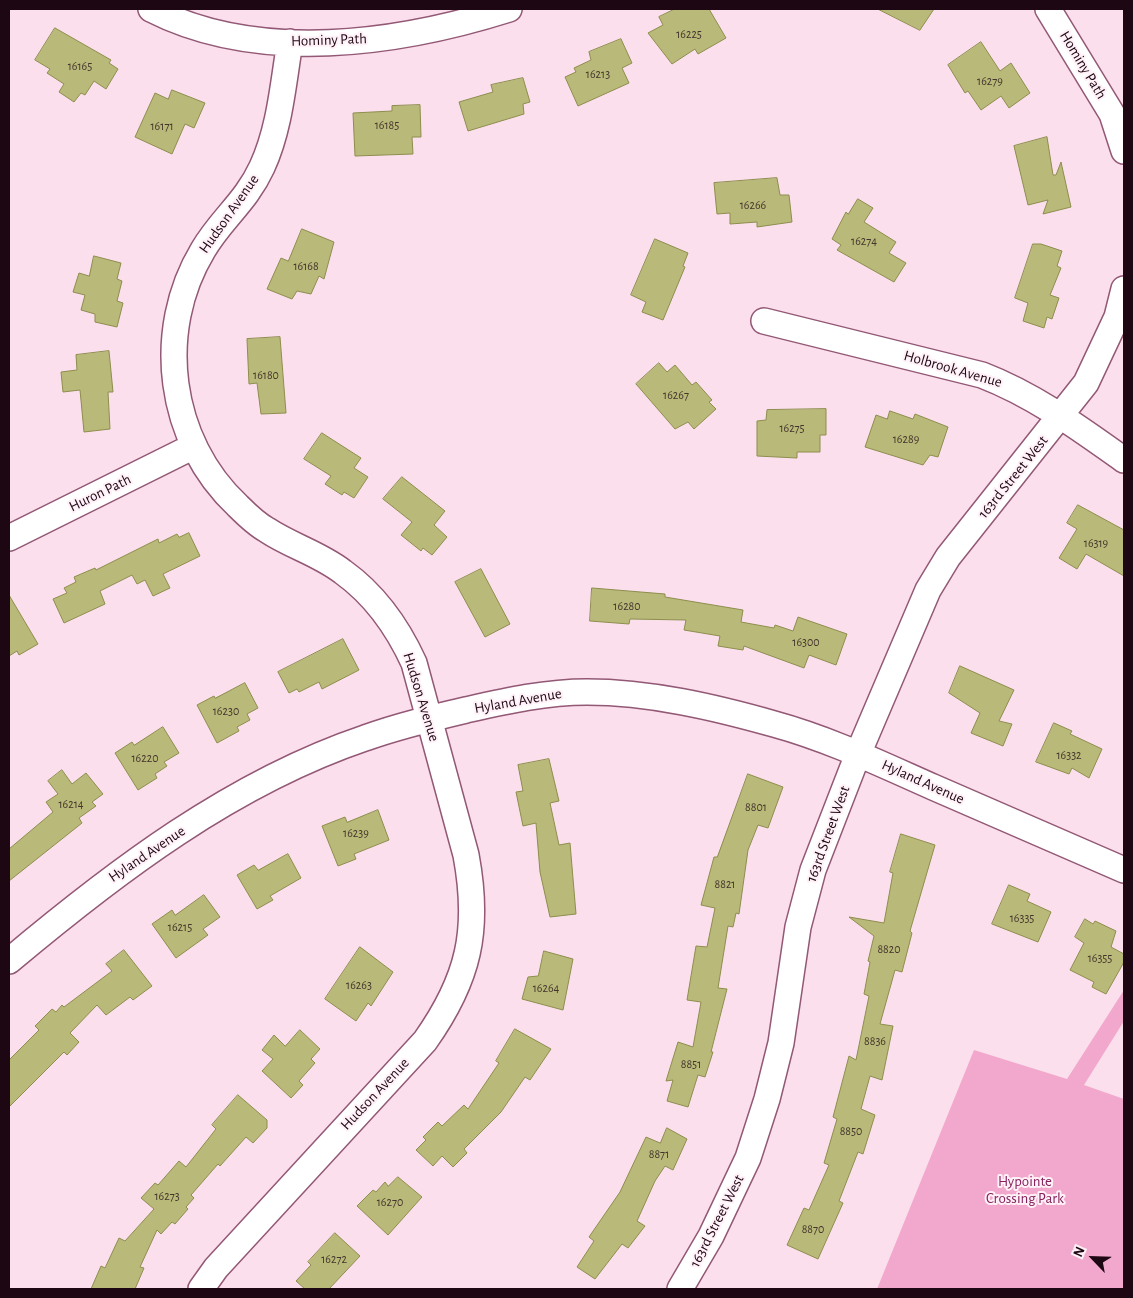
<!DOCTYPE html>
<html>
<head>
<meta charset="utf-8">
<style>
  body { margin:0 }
  #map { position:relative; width:1133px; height:1298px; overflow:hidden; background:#fbdfec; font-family:"Alegreya Sans",sans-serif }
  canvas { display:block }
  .frame { position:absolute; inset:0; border:10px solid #1d0713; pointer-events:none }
  .north { position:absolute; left:1068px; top:1233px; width:50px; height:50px; -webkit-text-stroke:4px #fff1f7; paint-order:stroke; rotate:294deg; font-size:14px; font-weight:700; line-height:20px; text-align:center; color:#1d0713 }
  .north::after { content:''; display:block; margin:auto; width:18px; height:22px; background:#1d0713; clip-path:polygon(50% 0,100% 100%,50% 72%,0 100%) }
</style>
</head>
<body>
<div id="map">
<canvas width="1133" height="1298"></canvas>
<div class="frame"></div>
<div class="north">N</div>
</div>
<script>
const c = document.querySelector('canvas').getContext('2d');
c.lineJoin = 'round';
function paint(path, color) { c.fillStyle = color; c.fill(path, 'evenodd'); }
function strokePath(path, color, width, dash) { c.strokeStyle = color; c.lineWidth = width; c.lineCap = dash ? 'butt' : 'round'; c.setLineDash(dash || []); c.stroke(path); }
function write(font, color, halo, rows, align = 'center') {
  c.font = font + ' "Alegreya Sans",sans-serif'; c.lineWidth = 4; c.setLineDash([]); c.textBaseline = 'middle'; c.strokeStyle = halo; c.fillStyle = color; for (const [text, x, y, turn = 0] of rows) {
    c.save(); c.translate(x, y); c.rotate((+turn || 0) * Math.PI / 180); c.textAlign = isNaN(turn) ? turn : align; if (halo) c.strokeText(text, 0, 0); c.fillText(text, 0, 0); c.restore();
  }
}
paint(new Path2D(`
  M 1124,990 L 1124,1021 L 1084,1085 L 1124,1099 L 1124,1289 L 877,1289 L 974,1050 L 1067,1079 Z`), '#f2a8cc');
const building = new Path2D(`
  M 675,9 L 709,9 L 726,38 L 698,54 L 695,49 L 672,64 L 648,33 L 663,25 L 659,17 Z
  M 878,9 L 934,9 L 920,30 Z
  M 55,28 L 111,60 L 109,63 L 118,69 L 106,89 L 94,81 L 85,95 L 81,93 L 74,102 L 59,92 L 64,84 L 47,73 L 50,69 L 35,60 Z
  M 621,39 L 632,63 L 622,68 L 629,83 L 578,106 L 565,77 L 576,72 L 574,68 L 591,60 L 589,52 Z
  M 981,42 L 1000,71 L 1011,63 L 1030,93 L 1009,108 L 1001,96 L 981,110 L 968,91 L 965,93 L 948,65 Z
  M 523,78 L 530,102 L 523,104 L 524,114 L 468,131 L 459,102 L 493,92 L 491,85 Z
  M 172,90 L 205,103 L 194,128 L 185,124 L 172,154 L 135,137 L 155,93 L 168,99 Z
  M 420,105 L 421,137 L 412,137 L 413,154 L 355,156 L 353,113 L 392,111 L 392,106 Z
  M 1047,137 L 1053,175 L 1056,175 L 1061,162 L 1071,207 L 1043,214 L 1048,200 L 1028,205 L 1014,146 Z
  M 777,178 L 780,195 L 789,195 L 792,222 L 757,227 L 757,222 L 730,224 L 730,213 L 717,214 L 714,183 Z
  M 858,199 L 873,208 L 864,222 L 896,242 L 889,253 L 906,263 L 894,282 L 837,250 L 841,245 L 832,239 L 846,212 L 848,214 Z
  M 302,229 L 334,242 L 324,279 L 319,276 L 311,294 L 297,291 L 292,299 L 267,289 L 281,258 L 288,261 Z
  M 655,239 L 688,253 L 683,266 L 685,267 L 663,320 L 642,312 L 646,302 L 631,295 Z
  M 1033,244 L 1041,244 L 1062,251 L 1057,266 L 1061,268 L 1050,295 L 1059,298 L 1052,319 L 1047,317 L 1044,328 L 1023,321 L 1028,303 L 1015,298 Z
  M 94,256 L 121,263 L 117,279 L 122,281 L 117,301 L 123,303 L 117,327 L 95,322 L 95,314 L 81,310 L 85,295 L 73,292 L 79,273 L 89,276 Z
  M 280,337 L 286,413 L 261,414 L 257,383 L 249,384 L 247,339 Z
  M 109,351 L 113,392 L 108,392 L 110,429 L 84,432 L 80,390 L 63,392 L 61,372 L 77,370 L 76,355 Z
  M 659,363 L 667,372 L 675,365 L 692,385 L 696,382 L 712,400 L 709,402 L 716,409 L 694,429 L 688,422 L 675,429 L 636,384 Z
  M 826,409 L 826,435 L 820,435 L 820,452 L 797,452 L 797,458 L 757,456 L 757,421 L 766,420 L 767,410 Z
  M 890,411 L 913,419 L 915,414 L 948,427 L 938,457 L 930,455 L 923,465 L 865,447 L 876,415 L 887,419 Z
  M 322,433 L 361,458 L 354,468 L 368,477 L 354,498 L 344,492 L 342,495 L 325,484 L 331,476 L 304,459 Z
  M 402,477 L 445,511 L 434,525 L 447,537 L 432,555 L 423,548 L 421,551 L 401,535 L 412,522 L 383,499 Z
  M 1078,505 L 1124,530 L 1124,576 L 1086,554 L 1077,569 L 1059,558 L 1077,529 L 1067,523 Z
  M 189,533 L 200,556 L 163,574 L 170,588 L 153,596 L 145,580 L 137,584 L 132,575 L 100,591 L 105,604 L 64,623 L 53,599 L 67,593 L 64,588 L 76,582 L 74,577 L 95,568 L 96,570 L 158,539 L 159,543 L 177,534 L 179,537 Z
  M 481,569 L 510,624 L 485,637 L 455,582 Z
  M 592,588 L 665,594 L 665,597 L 743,610 L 741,622 L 774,628 L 775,625 L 793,631 L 798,617 L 847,634 L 836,665 L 809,655 L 804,668 L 744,646 L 743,650 L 718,646 L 720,636 L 684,630 L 686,620 L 630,619 L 629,624 L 590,621 Z
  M 9,595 L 38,644 L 19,655 L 17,651 L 9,656 Z
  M 343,639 L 359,670 L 322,689 L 319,682 L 299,692 L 297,689 L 289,693 L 278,672 Z
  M 960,666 L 1014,690 L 999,721 L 1012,724 L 1003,746 L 971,733 L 980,713 L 949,693 Z
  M 245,683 L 258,708 L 247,714 L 250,720 L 237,727 L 239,731 L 217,743 L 197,705 L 214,696 L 215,698 Z
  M 1054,723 L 1072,731 L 1070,734 L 1102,749 L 1089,778 L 1072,768 L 1069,774 L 1036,762 Z
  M 163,727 L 179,753 L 164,762 L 167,766 L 155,774 L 157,778 L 138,790 L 115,753 L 132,742 L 134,745 Z
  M 549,759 L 559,801 L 550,803 L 559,845 L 570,843 L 576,914 L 550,917 L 540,872 L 536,823 L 523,826 L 516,792 L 523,791 L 518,765 Z
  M 62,770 L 72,784 L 86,773 L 103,794 L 92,802 L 96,806 L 79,818 L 82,823 L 9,881 L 9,849 L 53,812 L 46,802 L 58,794 L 48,781 Z
  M 748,774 L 783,787 L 768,828 L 758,825 L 748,850 L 739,914 L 736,913 L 733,927 L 728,926 L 718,988 L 727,989 L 711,1052 L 713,1052 L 705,1077 L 698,1075 L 688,1107 L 667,1101 L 673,1080 L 666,1081 L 678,1042 L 693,1047 L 701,1002 L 687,1000 L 696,946 L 707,947 L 715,908 L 701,905 L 714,857 L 717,857 Z
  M 378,810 L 389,840 L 354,854 L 356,859 L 338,866 L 322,826 L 345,817 L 347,822 Z
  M 901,834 L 935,845 L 910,931 L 912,933 L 902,972 L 895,970 L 880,1024 L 893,1026 L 882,1080 L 870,1076 L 861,1109 L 875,1115 L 863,1154 L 858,1152 L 839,1201 L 843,1203 L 818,1259 L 787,1245 L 804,1208 L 809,1210 L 829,1165 L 824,1163 L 837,1119 L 833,1117 L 849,1056 L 856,1060 L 869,996 L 864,994 L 870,962 L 868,961 L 874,936 L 849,917 L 884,923 L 893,873 L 890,872 Z
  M 288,854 L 301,878 L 270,896 L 273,900 L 257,909 L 237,875 L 254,865 L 258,870 Z
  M 1009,885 L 1030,894 L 1027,901 L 1051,912 L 1038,942 L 992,924 Z
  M 204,895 L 220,917 L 203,929 L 208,935 L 176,958 L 152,924 L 172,910 L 175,915 Z
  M 1085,919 L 1093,924 L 1095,921 L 1116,931 L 1111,947 L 1124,954 L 1124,962 L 1106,994 L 1092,987 L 1094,982 L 1070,970 L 1084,943 L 1075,937 Z
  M 360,947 L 393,972 L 371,1006 L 368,1003 L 356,1021 L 325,999 Z
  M 124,950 L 152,986 L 133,1000 L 130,997 L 106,1015 L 97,1005 L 70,1033 L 79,1042 L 67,1055 L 64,1052 L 9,1107 L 9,1060 L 39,1030 L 35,1026 L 52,1009 L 56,1012 L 62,1005 L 64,1007 L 112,971 L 106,964 Z
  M 544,951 L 573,959 L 563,1010 L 522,999 L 528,977 L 538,976 Z
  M 515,1029 L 551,1049 L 530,1080 L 525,1077 L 501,1112 L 464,1149 L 467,1153 L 453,1167 L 442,1156 L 433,1166 L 416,1150 L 426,1140 L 423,1137 L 438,1122 L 442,1126 L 464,1105 L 468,1109 L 499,1063 L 496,1061 Z
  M 300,1030 L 320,1049 L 311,1059 L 315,1063 L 299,1081 L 303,1085 L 291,1098 L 262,1071 L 273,1059 L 262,1050 L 274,1035 L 285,1046 Z
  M 238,1095 L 267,1120 L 267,1128 L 253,1143 L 246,1137 L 220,1166 L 218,1164 L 191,1195 L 194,1198 L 186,1207 L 188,1209 L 175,1224 L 172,1222 L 161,1234 L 157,1230 L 140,1267 L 144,1268 L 135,1289 L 91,1289 L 101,1266 L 105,1268 L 119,1238 L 125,1241 L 154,1209 L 141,1198 L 155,1183 L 158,1185 L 179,1161 L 186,1167 L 216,1129 L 212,1125 Z
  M 667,1128 L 687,1139 L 673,1170 L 665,1166 L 655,1181 L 637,1221 L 645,1226 L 628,1248 L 622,1244 L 595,1279 L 577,1267 L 594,1241 L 589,1237 L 620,1192 L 646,1137 L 660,1143 Z
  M 398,1177 L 422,1197 L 388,1235 L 357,1206 L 373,1190 L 376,1192 L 385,1182 L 388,1186 Z
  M 335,1233 L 360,1256 L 329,1289 L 305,1289 L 296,1281 L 311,1265 L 308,1262 Z`);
paint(building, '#b9ba79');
strokePath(building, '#8d8d4d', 1);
const street = new Path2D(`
  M 151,9 C 259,64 398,44 509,9
  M 1048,9 L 1112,114 L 1124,151
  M 764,321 L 982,375 C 1034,395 1079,428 1124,460
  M 9,538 L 192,447
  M 9,961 C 115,872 232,783 365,738 C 398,726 432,718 466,710 C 506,701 545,692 587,692 C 649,692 714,707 774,724 C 829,739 881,764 933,787 C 997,815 1061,842 1124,870
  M 201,1289 L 216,1268 L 425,1041 C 469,979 480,930 466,855 L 414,663 C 398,628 375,595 343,572 C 320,554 291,546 267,530 C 256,524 247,515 238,506 C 168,441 154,331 203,250 C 221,219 246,202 262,167 C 280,128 283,84 290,42
  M 680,1289 L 711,1236 L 748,1158 L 767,1099 L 781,1043 L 798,927 L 813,870 L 858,754 L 928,590 L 948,557 L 1086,383 L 1117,317 L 1124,289`);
strokePath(street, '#925875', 28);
strokePath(street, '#fff', 25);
write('12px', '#44342c', null, [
  ["16225",689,34],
  ["16165",80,66],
  ["16213",598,74],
  ["16279",990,81],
  ["16185",387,125],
  ["16171",162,126],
  ["16266",753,205],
  ["16274",864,241],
  ["16168",306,266],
  ["16180",266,375],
  ["16267",676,395],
  ["16275",792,428],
  ["16289",906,439],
  ["16319",1096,543],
  ["16280",627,606],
  ["16300",806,642],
  ["16230",226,711],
  ["16332",1069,755],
  ["16220",145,758],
  ["16214",71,804],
  ["8801",756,807],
  ["16239",356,833],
  ["8821",725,884],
  ["16335",1022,918],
  ["16215",180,927],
  ["8820",889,949],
  ["16355",1100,958],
  ["16263",359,985],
  ["16264",546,988],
  ["8836",875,1041],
  ["8851",691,1064],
  ["8850",851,1131],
  ["8871",659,1154],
  ["16273",167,1196],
  ["16270",390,1202],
  ["8870",813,1229],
  ["16272",334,1259]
]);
write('15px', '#1d0713', '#fff1f7', [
  ["Hominy Path",329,40,-2],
  ["Hominy Path",1083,65,59],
  ["Hudson Avenue",229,214,-55],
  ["Holbrook Avenue",953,369,16],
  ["163rd Street West",1013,477,-51],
  ["Huron Path",100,493,-26],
  ["Hudson Avenue",421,697,73],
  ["Hyland Avenue",518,701,-10],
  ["Hyland Avenue",923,782,24],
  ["163rd Street West",828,834,-70],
  ["Hyland Avenue",147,854,-34],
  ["Hudson Avenue",375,1094,-47],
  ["163rd Street West",717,1221,-63]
]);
write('15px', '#85215c', '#fff1f7', [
  ["Hypointe",1025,1181],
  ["Crossing Park",1025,1198]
]);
</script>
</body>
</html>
